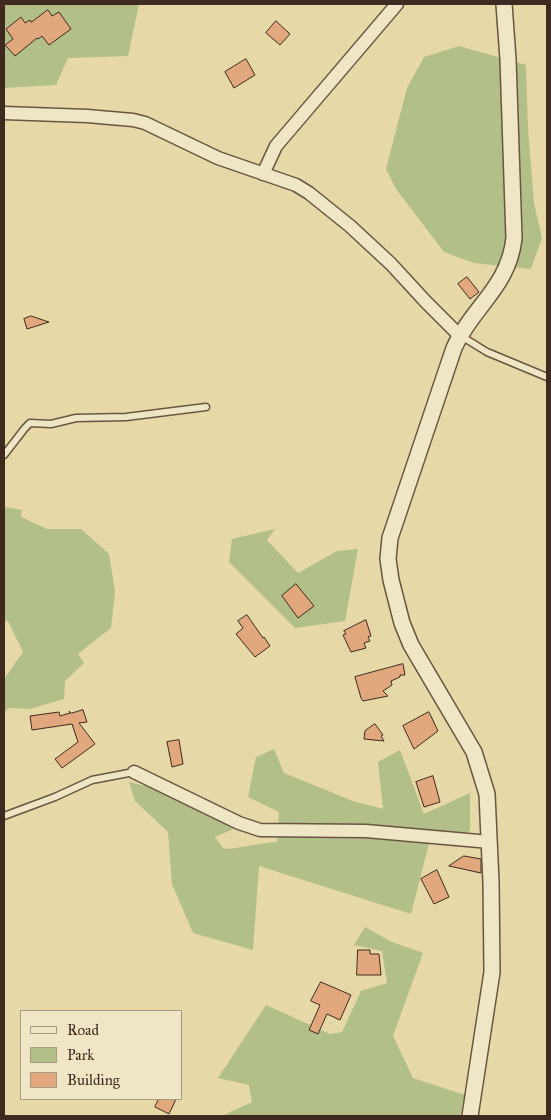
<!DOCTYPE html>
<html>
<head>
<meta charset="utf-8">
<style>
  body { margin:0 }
  #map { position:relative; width:551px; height:1120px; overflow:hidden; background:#e6d8a7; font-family:"IM FELL Great Primer",serif }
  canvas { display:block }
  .frame { position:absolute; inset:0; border:5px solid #3e2a1f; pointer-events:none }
  .legend { position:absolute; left:20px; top:1010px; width:162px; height:90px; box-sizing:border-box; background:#efe6c6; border:1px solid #a89b83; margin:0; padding:6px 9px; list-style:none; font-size:15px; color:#3e2a1f }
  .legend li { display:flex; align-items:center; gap:10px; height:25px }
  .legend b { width:25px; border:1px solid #a89b83 }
</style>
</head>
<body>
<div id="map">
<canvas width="551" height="1120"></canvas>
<div class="frame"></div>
<ul class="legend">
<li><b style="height:6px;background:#efe6c6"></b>Road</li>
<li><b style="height:14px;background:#b2bf89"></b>Park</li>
<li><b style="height:14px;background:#e1a77d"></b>Building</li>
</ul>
</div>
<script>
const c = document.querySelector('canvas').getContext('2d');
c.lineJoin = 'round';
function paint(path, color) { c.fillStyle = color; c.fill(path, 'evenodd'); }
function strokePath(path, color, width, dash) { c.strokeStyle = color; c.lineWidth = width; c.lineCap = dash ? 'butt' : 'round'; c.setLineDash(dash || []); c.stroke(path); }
paint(new Path2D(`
  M 4,4 L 139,4 L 128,56 L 68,58 L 56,85 L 4,88 Z
  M 459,46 L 526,65 L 528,129 L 534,203 L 542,238 L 531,269 L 474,263 L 444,252 L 396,189 L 386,169 L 407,88 L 424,57 Z
  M 4,507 L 22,510 L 21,517 L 47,529 L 81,529 L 109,554 L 115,592 L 111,628 L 78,654 L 84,663 L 65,681 L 64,699 L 30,709 L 9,708 L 4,713 L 4,679 L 23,652 L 8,621 L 4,621 Z
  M 275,529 L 267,540 L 298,573 L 337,551 L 358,549 L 345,621 L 295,628 L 229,562 L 232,539 Z
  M 274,749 L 284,773 L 353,801 L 383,809 L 378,762 L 400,750 L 424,814 L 470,793 L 470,831 L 429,843 L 411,914 L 259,866 L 253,950 L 193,933 L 172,884 L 168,832 L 135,801 L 129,782 L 178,794 L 233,829 L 215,837 L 224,849 C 242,848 259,843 277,842 L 279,812 L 248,797 L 256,757 Z
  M 365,927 L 392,942 L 423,953 L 393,1036 L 413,1078 L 465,1095 L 460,1116 L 222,1116 L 252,1102 L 249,1085 L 218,1078 L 266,1005 L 330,1034 L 342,1032 L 361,991 L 387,983 L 382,951 L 354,945 Z`), '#b2bf89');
const building = new Path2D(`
  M 48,10 L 52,16 L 59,12 L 71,29 L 49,45 L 42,36 L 38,39 L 37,38 L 15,56 L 5,45 L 13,39 L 6,29 L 21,17 L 25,23 L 30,20 L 31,22 Z
  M 276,21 L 290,34 L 280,45 L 266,33 Z
  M 246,59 L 255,75 L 234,88 L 225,72 Z
  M 467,277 L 479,292 L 470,299 L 458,284 Z
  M 31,316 L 49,322 L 27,329 L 24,319 Z
  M 296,584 L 314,606 L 298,618 L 282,596 Z
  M 247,615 L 263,638 L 264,637 L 270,646 L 255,657 L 236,634 L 243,628 L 238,621 Z
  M 366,620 L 371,636 L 368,637 L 370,641 L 364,643 L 366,648 L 351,652 L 343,635 L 346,634 L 344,631 Z
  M 403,664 L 405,675 L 400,675 L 400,677 L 391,681 L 392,685 L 383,691 L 388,696 L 363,701 L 361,698 L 355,677 Z
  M 83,710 L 87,722 L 79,723 L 95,744 L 62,768 L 55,759 L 78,742 L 72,724 L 32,730 L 30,716 L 59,712 L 60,716 L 70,713 L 69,711 L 71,713 Z
  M 429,712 L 438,731 L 414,749 L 403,726 Z
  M 375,724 L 383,735 L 381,736 L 384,741 L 364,739 L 365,731 Z
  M 179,740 L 183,764 L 172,767 L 167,742 Z
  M 433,776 L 440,802 L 424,807 L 416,782 Z
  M 464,856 L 481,859 L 481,873 L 449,866 Z
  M 437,870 L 449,897 L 434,904 L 421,879 Z
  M 358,950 L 370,950 L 370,954 L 379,954 L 381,975 L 357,975 Z
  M 321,982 L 351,995 L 340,1020 L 327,1014 L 318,1034 L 309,1030 L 320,1005 L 311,1001 Z
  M 159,1099 L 176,1099 L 169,1114 L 155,1107 Z`);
paint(building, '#e1a77d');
strokePath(building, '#3e2a1f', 1);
const service = new Path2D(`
  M 461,336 L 487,352 L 547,377
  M 4,455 L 25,428 L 30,423 L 51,424 L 76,418 L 126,417 L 206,407
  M 4,816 L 55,797 L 92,780 L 134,772`);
const minor = new Path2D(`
  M 4,113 L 87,116 L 133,120 L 145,123 L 218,158 L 296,185 L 309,193 L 350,226 L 391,264 L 426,302 L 459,335
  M 263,174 L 276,146 L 397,4
  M 134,772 L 239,823 L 260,830 L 366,831 L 490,842`);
const tertiary = new Path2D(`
  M 470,1116 L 492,972 L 491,882 L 487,794 L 474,752 L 411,645 L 402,623 L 391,580 L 388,559 L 390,538 L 454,348 C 472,307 509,287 514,238 L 508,59 L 504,4`);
strokePath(service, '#685641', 9);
strokePath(minor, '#685641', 15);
strokePath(tertiary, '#685641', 18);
strokePath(service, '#efe6c6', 6);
strokePath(minor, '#efe6c6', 12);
strokePath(tertiary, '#efe6c6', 15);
</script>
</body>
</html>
